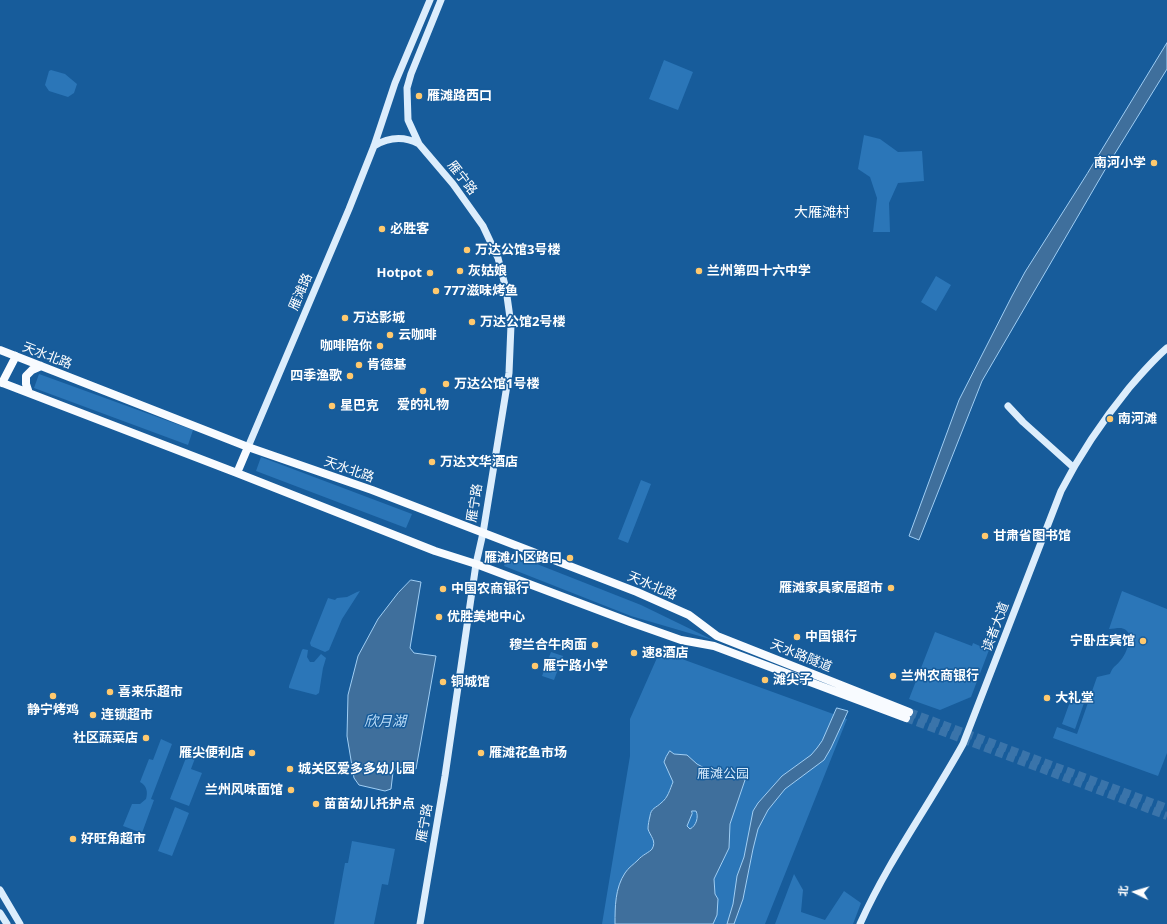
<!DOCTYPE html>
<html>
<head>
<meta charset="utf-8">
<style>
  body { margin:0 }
  #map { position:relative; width:1167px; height:924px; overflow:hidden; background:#175c9b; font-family:"Open Sans","Noto Sans SC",sans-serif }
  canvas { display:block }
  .north { position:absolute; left:1115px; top:872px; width:40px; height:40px; -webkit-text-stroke:3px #175c9b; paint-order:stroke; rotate:275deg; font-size:11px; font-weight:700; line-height:16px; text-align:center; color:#fff }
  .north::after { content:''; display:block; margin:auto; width:14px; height:18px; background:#fff; clip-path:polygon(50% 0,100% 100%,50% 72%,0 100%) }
</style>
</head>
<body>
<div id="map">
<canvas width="1167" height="924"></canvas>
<div class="north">北</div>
</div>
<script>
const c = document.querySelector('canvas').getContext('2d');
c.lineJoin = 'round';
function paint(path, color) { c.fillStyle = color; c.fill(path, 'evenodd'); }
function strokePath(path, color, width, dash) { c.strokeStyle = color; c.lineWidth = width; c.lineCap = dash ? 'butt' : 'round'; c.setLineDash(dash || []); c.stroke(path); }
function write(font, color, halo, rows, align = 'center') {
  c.font = font + ' "Open Sans","Noto Sans SC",sans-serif'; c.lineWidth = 3; c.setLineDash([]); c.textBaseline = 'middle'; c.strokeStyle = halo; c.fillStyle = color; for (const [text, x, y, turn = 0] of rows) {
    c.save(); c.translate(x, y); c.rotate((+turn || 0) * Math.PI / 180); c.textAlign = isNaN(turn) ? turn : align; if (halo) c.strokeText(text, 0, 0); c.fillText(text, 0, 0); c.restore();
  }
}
paint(new Path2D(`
  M 664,60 L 693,72 L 678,110 L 649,99 Z
  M 51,70 L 65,74 L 77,84 L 74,93 L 68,97 L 49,91 L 45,85 L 49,71 Z
  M 864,135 L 880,139 L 898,152 L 922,151 L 924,181 L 898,183 L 889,203 L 890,232 L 873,232 L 877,198 L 870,177 L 858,169 Z
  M 936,276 L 951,285 L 936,311 L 921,302 Z
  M 39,374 L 193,430 L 188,445 L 34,388 Z
  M 261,457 L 412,514 L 406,528 L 256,471 Z
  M 641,480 L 651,484 L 628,543 L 618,539 Z
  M 509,553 L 641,605 L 713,640 L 631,616 L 504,566 Z
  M 360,591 L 342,619 L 329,650 L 325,652 L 311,646 L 310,643 L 328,598 L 335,600 L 337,598 L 347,597 L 357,592 Z
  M 1122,591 L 1167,609 L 1167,753 L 1158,776 L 1053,738 L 1057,727 L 1077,734 L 1097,677 L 1110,674 C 1113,666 1115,667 1120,661 C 1126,655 1128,645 1131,637 C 1125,625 1120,628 1109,629 Z
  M 935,632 L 972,646 L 973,643 L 989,650 L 971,697 L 940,710 L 909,699 Z
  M 303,649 L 308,650 L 307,657 L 310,662 L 314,662 L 321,654 L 326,658 L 323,668 L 319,693 L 316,695 L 289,688 L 289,686 L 302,650 Z
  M 660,651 L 847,719 L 765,924 L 602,924 L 630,756 L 630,719 Z
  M 551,652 L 563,656 L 554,680 L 542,676 Z
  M 1071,699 L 1084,703 L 1075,729 L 1062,724 Z
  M 161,739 L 172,744 L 151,799 L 154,800 L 142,833 L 123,826 L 132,804 L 140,804 L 146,799 C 148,792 147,786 140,782 L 149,759 L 153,760 Z
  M 189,750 L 197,753 L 191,769 L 202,773 L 189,806 L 170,799 Z
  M 175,807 L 189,813 L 172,856 L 158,851 Z
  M 352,841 L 395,849 L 388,885 L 382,884 L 374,924 L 334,924 L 345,863 L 348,863 Z
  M 794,874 L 803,890 L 801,912 L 825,920 L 844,891 L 861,903 L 853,924 L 775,924 Z`), '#2b76b8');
const water = new Path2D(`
  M 1167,43 L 1167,69 L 1106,168 L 982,381 L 919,540 L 909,536 L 959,400 L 1012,296 L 1025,272 L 1087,174 Z
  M 411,580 L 421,582 L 410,648 L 414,653 L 436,656 L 416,769 L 397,767 L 393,772 L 391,789 L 385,791 L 359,785 L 354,778 L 347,736 L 348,695 L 358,656 L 378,619 L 398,593 Z
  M 837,708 L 848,711 L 831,748 L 824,760 L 785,789 L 768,810 L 758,829 L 753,849 L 743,899 L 734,924 L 727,924 L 733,904 L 737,876 L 744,857 L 753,811 L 758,803 L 782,776 L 811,755 L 817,748 L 822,741 Z
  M 670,751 L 674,754 L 687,755 L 697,764 L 710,771 L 723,774 L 736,773 L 745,780 L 730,824 L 729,848 L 714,879 L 715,894 L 718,899 L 717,915 L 713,924 L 615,924 C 615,907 615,888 625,873 C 628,868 634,864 638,860 C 642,855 650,852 652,849 C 657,841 650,836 648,829 C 648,825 649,820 650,816 C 651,808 656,808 661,803 C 668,798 670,789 673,782 L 664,762 L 666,757 ZM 692,811 L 696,811 C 699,817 696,826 690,829 L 687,826 L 692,814 Z`);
paint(water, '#3f6f9c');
strokePath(water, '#a0cef4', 1);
strokePath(new Path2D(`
  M 909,712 L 1167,808
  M 906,718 L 1167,816`), '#3a74aa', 8, [8, 4]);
strokePath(new Path2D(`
  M 374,146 C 389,137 404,136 419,144
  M 1008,406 L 1023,422 L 1073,467
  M 248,447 L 349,209 L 374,146 L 395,83 L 430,0
  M 0,890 L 20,924
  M 0,913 L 7,924
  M 420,924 L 445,776 L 476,564 L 483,533 L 509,373 L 511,325 L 506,289 L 498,258 L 483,226 L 453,184 L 419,144 L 408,120 L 407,88 L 411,74 L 441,0
  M 860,924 C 888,861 930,804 963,744 L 1061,491 C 1080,454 1103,420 1129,388 C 1141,374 1153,360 1167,348`), '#dcedfc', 7);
strokePath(new Path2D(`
  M 0,350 L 248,447 L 372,490 L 637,592 L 689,615 L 717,636 L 909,712
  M 0,382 L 237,473 L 435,551 L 476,564 L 630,622 L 681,640 L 714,646 L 906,718
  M 2,383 L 16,356
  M 29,393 L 26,384 L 26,376 L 32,370 L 41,366
  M 237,473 L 248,447`), '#f8fbff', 8);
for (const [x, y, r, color] of [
  [419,96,4,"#ffc96e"],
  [1154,163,4,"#ffc96e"],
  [382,229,4,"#ffc96e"],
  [467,250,4,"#ffc96e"],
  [460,271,4,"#ffc96e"],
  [699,271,4,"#ffc96e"],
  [430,273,4,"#ffc96e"],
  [436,291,4,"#ffc96e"],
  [345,318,4,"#ffc96e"],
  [472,322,4,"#ffc96e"],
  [390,335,4,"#ffc96e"],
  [380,346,4,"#ffc96e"],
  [359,365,4,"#ffc96e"],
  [350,376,4,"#ffc96e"],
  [446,384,4,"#ffc96e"],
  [423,391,4,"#ffc96e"],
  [332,406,4,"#ffc96e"],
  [1110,419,4,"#ffc96e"],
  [432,462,4,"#ffc96e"],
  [985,536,4,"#ffc96e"],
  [570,558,4,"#ffc96e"],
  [891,588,4,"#ffc96e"],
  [443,589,4,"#ffc96e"],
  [439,617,4,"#ffc96e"],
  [797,637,4,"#ffc96e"],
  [1143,641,4,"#ffc96e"],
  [595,645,4,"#ffc96e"],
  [634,653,4,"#ffc96e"],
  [535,666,4,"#ffc96e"],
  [893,676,4,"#ffc96e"],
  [765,680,4,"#ffc96e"],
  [443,682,4,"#ffc96e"],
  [110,692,4,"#ffc96e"],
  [53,696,4,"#ffc96e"],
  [1047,698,4,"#ffc96e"],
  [93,715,4,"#ffc96e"],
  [146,738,4,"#ffc96e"],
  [252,753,4,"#ffc96e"],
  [481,753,4,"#ffc96e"],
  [290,769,4,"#ffc96e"],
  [291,790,4,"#ffc96e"],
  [316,804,4,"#ffc96e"],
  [73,839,4,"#ffc96e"]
]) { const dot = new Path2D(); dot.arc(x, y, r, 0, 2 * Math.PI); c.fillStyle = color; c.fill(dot); strokePath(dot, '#175c9b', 1.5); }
write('bold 13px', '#fff', '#175c9b', [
  ["雁滩路西口",427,96],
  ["南河小学",1146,163,"right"],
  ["必胜客",390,229],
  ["万达公馆3号楼",475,250],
  ["灰姑娘",468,271],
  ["兰州第四十六中学",707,271],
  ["Hotpot",422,273,"right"],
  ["777滋味烤鱼",444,291],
  ["万达影城",353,318],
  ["万达公馆2号楼",480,322],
  ["云咖啡",398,335],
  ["咖啡陪你",372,346,"right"],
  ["肯德基",367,365],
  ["四季渔歌",342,376,"right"],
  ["万达公馆1号楼",454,384],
  ["爱的礼物",423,405,"center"],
  ["星巴克",340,406],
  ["南河滩",1118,419],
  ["万达文华酒店",440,462],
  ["甘肃省图书馆",993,536],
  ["雁滩小区路口",562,558,"right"],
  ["雁滩家具家居超市",883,588,"right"],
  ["中国农商银行",451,589],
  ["优胜美地中心",447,617],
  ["中国银行",805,637],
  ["宁卧庄宾馆",1135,641,"right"],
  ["穆兰合牛肉面",587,645,"right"],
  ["速8酒店",642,653],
  ["雁宁路小学",543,666],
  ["兰州农商银行",901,676],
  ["滩尖子",773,680],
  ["铜城馆",451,682],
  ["喜来乐超市",118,692],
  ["大礼堂",1055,698],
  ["静宁烤鸡",53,710,"center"],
  ["连锁超市",101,715],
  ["社区蔬菜店",138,738,"right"],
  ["雁尖便利店",244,753,"right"],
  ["雁滩花鱼市场",489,753],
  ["城关区爱多多幼儿园",298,769],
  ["兰州风味面馆",283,790,"right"],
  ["苗苗幼儿托护点",324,804],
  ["好旺角超市",81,839]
], 'left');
write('13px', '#fff', '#175c9b', [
  ["雁宁路",462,178,52],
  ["雁滩路",301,292,-67],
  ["天水北路",47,356,21],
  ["天水北路",349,470,19],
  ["雁宁路",475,503,-81],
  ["天水北路",652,586,23],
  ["读者大道",996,627,-69],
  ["天水路隧道",801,656,22],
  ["雁宁路",425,823,-80]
]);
write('13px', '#d5eafc', '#175c9b', [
  ["雁滩公园",723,774]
]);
write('14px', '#fff', '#175c9b', [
  ["大雁滩村",822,213]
]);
write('italic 14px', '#badcf8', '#175c9b', [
  ["欣月湖",385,722]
]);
</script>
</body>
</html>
